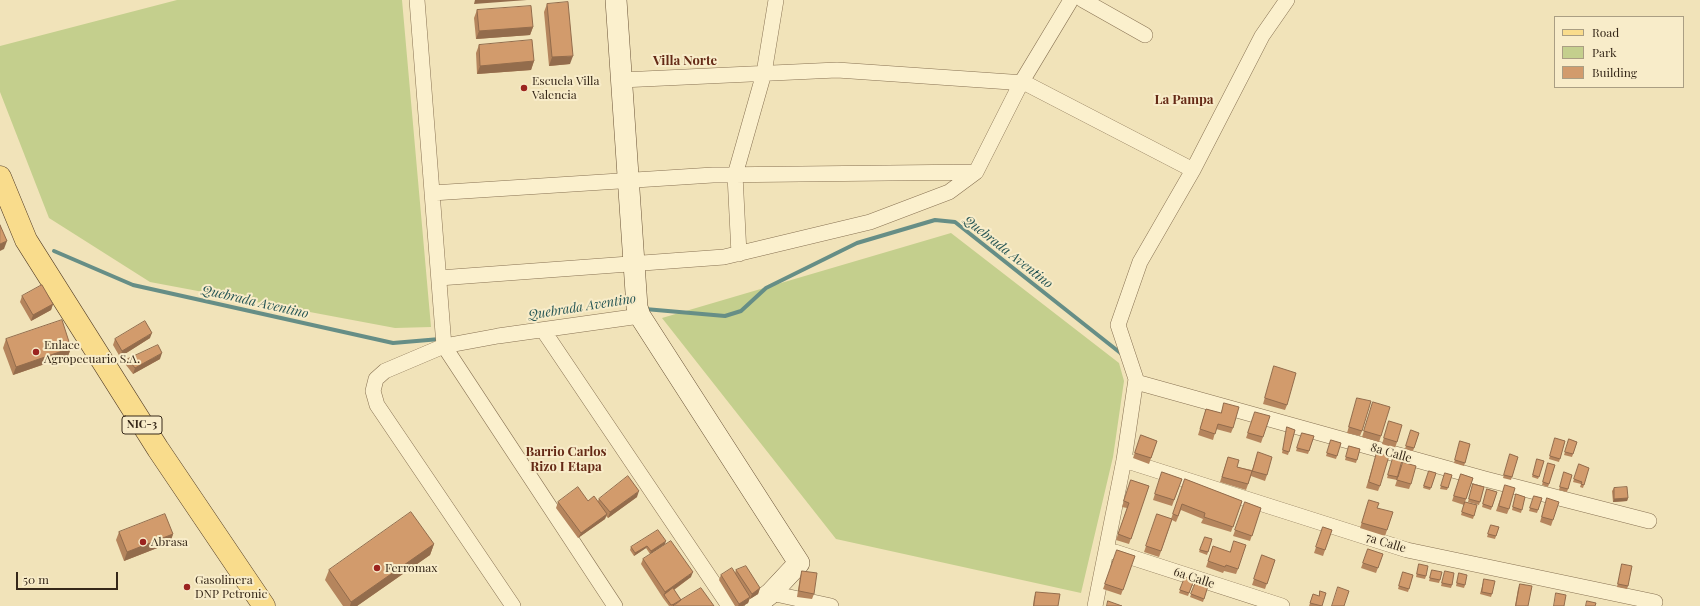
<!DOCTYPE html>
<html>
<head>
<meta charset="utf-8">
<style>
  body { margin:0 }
  #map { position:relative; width:1700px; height:606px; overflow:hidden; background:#f1e3b9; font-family:"Playfair Display",serif }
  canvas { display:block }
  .legend { position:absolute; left:1554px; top:16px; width:130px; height:72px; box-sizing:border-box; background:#f8ecc9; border:1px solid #aa9e83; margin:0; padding:5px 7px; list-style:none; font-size:12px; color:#362819 }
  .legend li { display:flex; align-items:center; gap:8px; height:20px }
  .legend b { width:20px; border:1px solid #aa9e83 }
  .scale { position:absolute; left:16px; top:572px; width:102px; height:18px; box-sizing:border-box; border:2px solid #362819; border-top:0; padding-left:5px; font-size:12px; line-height:14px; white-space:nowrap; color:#362819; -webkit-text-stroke:3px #f8ecc9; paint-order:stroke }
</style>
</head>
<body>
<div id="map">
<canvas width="1700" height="606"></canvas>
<ul class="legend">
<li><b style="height:5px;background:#f9dc8c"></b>Road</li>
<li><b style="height:11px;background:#c4cf8d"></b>Park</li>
<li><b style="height:11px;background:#d29b6c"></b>Building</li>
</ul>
<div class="scale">50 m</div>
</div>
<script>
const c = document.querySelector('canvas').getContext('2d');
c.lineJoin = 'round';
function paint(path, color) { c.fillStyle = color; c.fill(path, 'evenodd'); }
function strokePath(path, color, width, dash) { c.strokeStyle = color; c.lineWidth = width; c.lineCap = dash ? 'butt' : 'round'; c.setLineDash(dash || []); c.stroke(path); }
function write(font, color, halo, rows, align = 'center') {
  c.font = font + ' "Playfair Display",serif'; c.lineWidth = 4; c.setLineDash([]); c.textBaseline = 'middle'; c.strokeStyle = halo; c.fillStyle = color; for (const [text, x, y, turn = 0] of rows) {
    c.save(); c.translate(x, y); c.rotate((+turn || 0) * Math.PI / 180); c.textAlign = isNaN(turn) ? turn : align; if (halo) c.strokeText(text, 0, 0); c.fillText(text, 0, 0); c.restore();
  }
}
paint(new Path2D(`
  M 177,0 L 402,0 L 431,327 L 395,328 L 150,282 L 49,218 L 0,92 L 0,46 Z
  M 951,233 L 1119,363 L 1124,381 L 1113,457 L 1081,593 L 836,539 L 662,318 Z`), '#c4cf8d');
strokePath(new Path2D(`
  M 54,251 L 133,285 L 393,343 L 440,339
  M 645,309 L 725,316 L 741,311 L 766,288 L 857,243 L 935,220 L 955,222 L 1123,355`), '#668e86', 4);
const street = new Path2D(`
  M 417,0 L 444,346 L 615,606
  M 1083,0 L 1145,35
  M 621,80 L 837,70 L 1025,83 L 1193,170
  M 432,193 L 713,175 L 976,172
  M 739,254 L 735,175 L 764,73 L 776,0
  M 439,278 L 724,257 L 870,222 L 949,192 L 976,172 L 1021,83 L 1071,0
  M 543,330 L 729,606
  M 1136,379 L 1136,382 L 1485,479 L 1649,521
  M 1124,460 L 1407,550 L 1655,602
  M 1115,552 L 1282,606
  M 771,593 L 831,606
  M 513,606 L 377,405 L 373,391 L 376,379 L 385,371 L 444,346 L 498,336 L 640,316
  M 1095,606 L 1124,460 L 1136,379 L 1118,325 L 1140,262 L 1193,170 L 1262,36 L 1287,0`);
const secondary = new Path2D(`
  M 616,0 L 637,307 L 640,316 L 799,563 L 771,593 L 755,606`);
const primary = new Path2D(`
  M 0,177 L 26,240 L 158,449 L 264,606`);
strokePath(street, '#887253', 16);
strokePath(secondary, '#695236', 22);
strokePath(primary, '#553f28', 23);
strokePath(street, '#fbf0cd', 15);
strokePath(secondary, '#fbf0cd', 21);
strokePath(primary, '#f9dc8c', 22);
paint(new Path2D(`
  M 547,4 L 570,64 L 549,66 L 544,12 Z
  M 477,10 L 533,27 L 530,35 L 476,39 L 474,18 Z
  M 479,45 L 534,61 L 531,70 L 477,74 L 476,53 Z
  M 22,296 L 53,304 L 51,310 L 31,321 L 20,302 Z
  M 150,338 L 120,357 L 113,345 L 115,339 Z
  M 6,339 L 71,348 L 68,356 L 13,375 L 3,348 Z
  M 128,359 L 160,359 L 133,374 L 126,365 Z
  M 1274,366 L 1287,405 L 1285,410 L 1263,404 Z
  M 1357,398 L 1362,431 L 1360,436 L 1347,433 Z
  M 1373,402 L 1381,436 L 1379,442 L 1362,437 Z
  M 1224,403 L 1233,428 L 1231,433 L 1216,429 L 1213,440 L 1198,435 L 1206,409 L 1221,413 Z
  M 1255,412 L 1263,437 L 1261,443 L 1246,438 Z
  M 1389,421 L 1397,442 L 1395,448 L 1382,444 Z
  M 1287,427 L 1295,430 L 1288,455 L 1282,453 Z
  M 1411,430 L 1419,433 L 1413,451 L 1405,449 Z
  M 1302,433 L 1314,436 L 1308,454 L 1296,451 Z
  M 1141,435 L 1157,441 L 1149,464 L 1133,458 Z
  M 1555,438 L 1565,441 L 1559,462 L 1549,459 Z
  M 1569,439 L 1577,442 L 1572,457 L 1564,455 Z
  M 1331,440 L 1341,443 L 1336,459 L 1326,456 Z
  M 1460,441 L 1470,444 L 1464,466 L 1454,463 Z
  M 1349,446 L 1360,449 L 1356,463 L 1345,460 Z
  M 1258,452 L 1267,475 L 1265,481 L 1251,476 L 1246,490 L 1220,482 L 1228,457 L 1237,467 L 1252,470 Z
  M 1377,452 L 1380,486 L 1378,491 L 1366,488 Z
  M 1510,454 L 1518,457 L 1511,480 L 1503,478 Z
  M 1393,458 L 1401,465 L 1411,484 L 1409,489 L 1395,486 L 1397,480 L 1387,478 Z
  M 1537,459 L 1544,461 L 1538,479 L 1532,477 Z
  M 1548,463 L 1555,465 L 1548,487 L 1542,485 Z
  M 1579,464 L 1589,468 L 1583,488 L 1580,487 L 1581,484 L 1573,482 Z
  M 1429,471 L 1436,473 L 1430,490 L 1423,488 Z
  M 1162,472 L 1182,479 L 1172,506 L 1153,500 Z
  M 1564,472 L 1572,475 L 1567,492 L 1559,490 Z
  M 1445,473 L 1452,475 L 1447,490 L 1440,489 Z
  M 1461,474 L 1473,478 L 1465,502 L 1477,505 L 1473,519 L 1461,515 L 1464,505 L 1452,501 Z
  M 1185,479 L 1242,501 L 1231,532 L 1201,523 L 1203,519 L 1181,510 L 1176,522 L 1172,520 L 1159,557 L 1144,552 L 1157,514 L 1171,519 Z
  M 1131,480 L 1149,486 L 1129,544 L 1116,540 L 1127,508 L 1122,507 Z
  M 1473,484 L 1484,487 L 1479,505 L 1468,502 Z
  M 1505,485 L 1509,509 L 1507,514 L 1496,511 Z
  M 1614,488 L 1628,498 L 1627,501 L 1613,502 L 1612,491 Z
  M 1487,489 L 1497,492 L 1491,510 L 1482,507 Z
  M 1516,494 L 1525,497 L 1521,513 L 1512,510 Z
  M 1534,496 L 1542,498 L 1537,513 L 1529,511 Z
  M 637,497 L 608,518 L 606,516 L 605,519 L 578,538 L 556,508 L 558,502 L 588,501 L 598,501 L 599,499 Z
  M 1547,498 L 1553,520 L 1551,526 L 1540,522 Z
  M 1369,500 L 1377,508 L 1387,530 L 1385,536 L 1360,528 Z
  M 1245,502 L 1261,508 L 1250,541 L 1233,536 Z
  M 1491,525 L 1499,527 L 1495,539 L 1487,537 Z
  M 1323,527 L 1332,530 L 1323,556 L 1314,553 Z
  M 119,532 L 173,534 L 170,543 L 124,561 L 116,540 Z
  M 1205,537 L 1212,539 L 1207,555 L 1199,552 Z
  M 434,544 L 430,555 L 357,606 L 343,606 L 325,580 L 329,570 Z
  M 665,544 L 650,554 L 646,548 L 634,556 L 630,550 L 631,547 Z
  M 1213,546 L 1238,569 L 1236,574 L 1224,571 L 1223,573 L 1206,567 Z
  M 1368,549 L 1383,554 L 1376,573 L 1361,568 Z
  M 1117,550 L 1135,556 L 1121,595 L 1103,589 Z
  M 1262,555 L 1275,560 L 1265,589 L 1252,585 Z
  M 643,559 L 691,577 L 674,590 L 681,600 L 714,606 L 669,606 L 663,598 L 641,564 Z
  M 1419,564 L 1426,576 L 1425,579 L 1416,577 Z
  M 1622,564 L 1628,586 L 1627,589 L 1617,587 Z
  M 736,570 L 760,588 L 758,594 L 750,599 L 750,598 L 748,603 L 743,606 L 735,606 L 719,580 L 721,575 L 735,573 Z
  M 1432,570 L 1440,580 L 1439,583 L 1429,581 Z
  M 802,571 L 814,594 L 812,599 L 797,597 L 800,577 Z
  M 1445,571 L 1452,585 L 1451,588 L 1441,586 Z
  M 1403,572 L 1413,575 L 1408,592 L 1398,589 Z
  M 1459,573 L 1465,585 L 1464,588 L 1456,586 Z
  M 1185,577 L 1194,580 L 1188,596 L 1179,593 Z
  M 1484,579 L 1492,594 L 1491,597 L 1480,594 Z
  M 1196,582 L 1208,586 L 1203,602 L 1190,597 Z
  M 1520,584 L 1528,606 L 1515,606 L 1518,589 Z
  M 1036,592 L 1058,606 L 1033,606 L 1034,598 Z
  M 1313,594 L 1322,606 L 1309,606 Z`), '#b5855d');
paint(new Path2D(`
  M 475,0 L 527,0 L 474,4 Z
  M 533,27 L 530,35 L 476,39 L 479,31 Z
  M 573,56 L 570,64 L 549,66 L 552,57 Z
  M 534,61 L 531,70 L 477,74 L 480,66 Z
  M 7,241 L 4,249 L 0,251 L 0,244 Z
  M 53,304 L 51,310 L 31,321 L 33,315 Z
  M 152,333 L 150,338 L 120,357 L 122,351 Z
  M 71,348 L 68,356 L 13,375 L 16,367 Z
  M 162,353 L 160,359 L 133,374 L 135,368 Z
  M 639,491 L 637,497 L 608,518 L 610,512 Z
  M 1628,498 L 1627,501 L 1613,502 L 1614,499 Z
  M 607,514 L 605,519 L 578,538 L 581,533 Z
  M 173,534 L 170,543 L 124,561 L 127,552 Z
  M 666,541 L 665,544 L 650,554 L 651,551 Z
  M 434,544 L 430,555 L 357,606 L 350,606 L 351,602 Z
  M 647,546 L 646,548 L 634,556 L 635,553 Z
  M 693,572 L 691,577 L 665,596 L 664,595 L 665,592 Z
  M 760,588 L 758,594 L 750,599 L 752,594 Z
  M 750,597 L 748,603 L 743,606 L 738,606 L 739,604 Z`), '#936c4c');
const building = new Path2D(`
  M 568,2 L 573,56 L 552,57 L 547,4 Z
  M 531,6 L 533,27 L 479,31 L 477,10 Z
  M 532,40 L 534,61 L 480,66 L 479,45 Z
  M 0,225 L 7,241 L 0,244 Z
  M 42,285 L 53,304 L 33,315 L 22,296 Z
  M 62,320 L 71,348 L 16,367 L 6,339 Z
  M 145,321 L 152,333 L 122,351 L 115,339 Z
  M 158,345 L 162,353 L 135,368 L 128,359 Z
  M 1274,366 L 1296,373 L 1287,405 L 1265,398 Z
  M 1357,398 L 1371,401 L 1362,431 L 1349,427 Z
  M 1373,402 L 1390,407 L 1381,436 L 1364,431 Z
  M 1224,403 L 1239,407 L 1233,428 L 1218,424 L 1215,434 L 1200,429 L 1206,409 L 1221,413 Z
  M 1255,412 L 1270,416 L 1263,437 L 1248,433 Z
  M 1389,421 L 1402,425 L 1397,442 L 1384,438 Z
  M 1287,427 L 1295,430 L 1289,452 L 1283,450 Z
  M 1411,430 L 1419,433 L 1414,448 L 1406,446 Z
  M 1302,433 L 1314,436 L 1309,451 L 1297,448 Z
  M 1141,435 L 1157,441 L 1151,458 L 1135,453 Z
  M 1555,438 L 1565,441 L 1560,459 L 1550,456 Z
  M 1569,439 L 1577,442 L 1573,454 L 1565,452 Z
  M 1331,440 L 1341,443 L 1337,456 L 1327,453 Z
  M 1460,441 L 1470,444 L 1465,463 L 1455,460 Z
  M 1349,446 L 1360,449 L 1357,460 L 1346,457 Z
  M 1258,452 L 1272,457 L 1267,475 L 1252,471 L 1248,484 L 1222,477 L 1228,457 L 1239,460 L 1237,467 L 1252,471 Z
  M 1377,452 L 1389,456 L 1380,486 L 1369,482 Z
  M 1510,454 L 1518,457 L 1512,477 L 1504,475 Z
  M 1393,458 L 1403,461 L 1398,477 L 1388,475 Z
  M 1537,459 L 1544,461 L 1539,477 L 1533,475 Z
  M 1402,462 L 1416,466 L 1411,484 L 1397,480 Z
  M 1548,463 L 1555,465 L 1549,484 L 1543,482 Z
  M 1579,464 L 1589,468 L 1584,485 L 1581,484 L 1582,482 L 1574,479 Z
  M 1429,471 L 1436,473 L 1431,488 L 1424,486 Z
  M 1162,472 L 1182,479 L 1174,500 L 1155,494 Z
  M 1564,472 L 1572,475 L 1568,489 L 1560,487 Z
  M 1445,473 L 1452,475 L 1448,488 L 1441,486 Z
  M 1461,474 L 1473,478 L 1466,499 L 1454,496 Z
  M 628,476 L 639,491 L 610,512 L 599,499 Z
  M 1185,479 L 1242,501 L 1233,527 L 1204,517 L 1205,513 L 1182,504 L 1178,516 L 1173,514 Z
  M 1131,480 L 1149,486 L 1131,539 L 1118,534 L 1129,503 L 1124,501 Z
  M 1473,484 L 1484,487 L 1480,502 L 1469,499 Z
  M 1505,485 L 1515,488 L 1509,509 L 1499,506 Z
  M 578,487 L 588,501 L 594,496 L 607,514 L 581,533 L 558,502 Z
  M 1627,487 L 1628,498 L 1614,499 L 1614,488 Z
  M 1487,489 L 1497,492 L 1492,507 L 1483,504 Z
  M 1516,494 L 1525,497 L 1522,510 L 1513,507 Z
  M 1534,496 L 1542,498 L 1538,510 L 1530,508 Z
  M 1547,498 L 1559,502 L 1553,520 L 1542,517 Z
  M 1369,500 L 1379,503 L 1377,508 L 1393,512 L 1387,530 L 1362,523 Z
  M 1245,502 L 1261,508 L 1252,536 L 1235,530 Z
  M 1465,502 L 1477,505 L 1474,516 L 1462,512 Z
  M 411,512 L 434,544 L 351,602 L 329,570 Z
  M 165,514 L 173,534 L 127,552 L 119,532 Z
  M 1157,514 L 1172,519 L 1161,551 L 1146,546 Z
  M 1491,525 L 1499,527 L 1496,536 L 1488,534 Z
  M 1323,527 L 1332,530 L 1325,550 L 1316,547 Z
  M 658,530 L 666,541 L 651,551 L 647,546 L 635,553 L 631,547 Z
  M 1205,537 L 1212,539 L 1208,552 L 1200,550 Z
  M 671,541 L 693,572 L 665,592 L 643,559 Z
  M 1234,541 L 1246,545 L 1238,569 L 1226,565 L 1225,567 L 1208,561 L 1213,546 L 1230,552 Z
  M 1368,549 L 1383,554 L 1378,568 L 1363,563 Z
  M 1117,550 L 1135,556 L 1123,590 L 1105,584 Z
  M 1262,555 L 1275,560 L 1267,584 L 1254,579 Z
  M 1419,564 L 1428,566 L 1426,576 L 1417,574 Z
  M 1622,564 L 1632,566 L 1628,586 L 1618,584 Z
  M 746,566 L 760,588 L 752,594 L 736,570 Z
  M 732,568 L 750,597 L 739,604 L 721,575 Z
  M 1432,570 L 1442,572 L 1440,580 L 1430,578 Z
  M 802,571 L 817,573 L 814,594 L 799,591 Z
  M 1445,571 L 1454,573 L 1452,585 L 1442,583 Z
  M 1403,572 L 1413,575 L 1409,589 L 1399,586 Z
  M 1459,573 L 1467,575 L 1465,585 L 1457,583 Z
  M 1185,577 L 1194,580 L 1189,593 L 1180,590 Z
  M 1484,579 L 1495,581 L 1492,594 L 1482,592 Z
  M 1196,582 L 1208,586 L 1204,599 L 1191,594 Z
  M 1520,584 L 1532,586 L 1528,606 L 1516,606 Z
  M 1338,587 L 1349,591 L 1344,606 L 1332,606 Z
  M 673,588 L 681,600 L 676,604 L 671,605 L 664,595 Z
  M 701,588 L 714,606 L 674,606 L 673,605 Z
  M 1320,591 L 1326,593 L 1322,606 L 1310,603 L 1313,594 L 1319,596 Z
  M 1036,592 L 1060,594 L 1058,606 L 1034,606 Z
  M 1556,593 L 1566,595 L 1564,606 L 1554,606 Z
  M 1108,601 L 1122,606 L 1107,606 Z
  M 1587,601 L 1596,603 L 1595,606 L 1586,606 Z`);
paint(building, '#d29b6c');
strokePath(building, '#936c4c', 1);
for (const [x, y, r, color] of [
  [524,88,4,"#9b241f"],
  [36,352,4,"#9b241f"],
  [143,542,4,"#9b241f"],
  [377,568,4,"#9b241f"],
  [187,587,4,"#9b241f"]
]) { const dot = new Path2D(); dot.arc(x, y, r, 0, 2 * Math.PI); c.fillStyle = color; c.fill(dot); strokePath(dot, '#f8ecc9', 1.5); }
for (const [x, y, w] of [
  [142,425,40]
]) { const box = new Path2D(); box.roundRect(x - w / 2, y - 9, w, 18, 3); c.fillStyle = '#f8ecc9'; c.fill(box); strokePath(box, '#362819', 1); }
write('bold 11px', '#362819', null, [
  ["NIC-3",142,425]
]);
write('12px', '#362819', '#f8ecc9', [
  ["Escuela Villa",532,81],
  ["Valencia",532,95],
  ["Enlace",44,345],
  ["Agropecuario S.A.",44,359],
  ["Abrasa",151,542],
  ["Ferromax",385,568],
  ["Gasolinera",195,580],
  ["DNP Petronic",195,594]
], 'left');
write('12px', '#362819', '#f8ecc9', [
  ["8a Calle",1391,453,16],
  ["7a Calle",1386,543,17],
  ["6a Calle",1194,578,18]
]);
write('bold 13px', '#652a16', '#f8ecc9', [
  ["Villa Norte",685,61],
  ["La Pampa",1184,100],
  ["Barrio Carlos",566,452],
  ["Rizo I Etapa",566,467]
]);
write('italic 13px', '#275756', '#f8ecc9', [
  ["Quebrada Aventino",1008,252,38],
  ["Quebrada Aventino",255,302,13],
  ["Quebrada Aventino",582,307,-9]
]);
</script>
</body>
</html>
